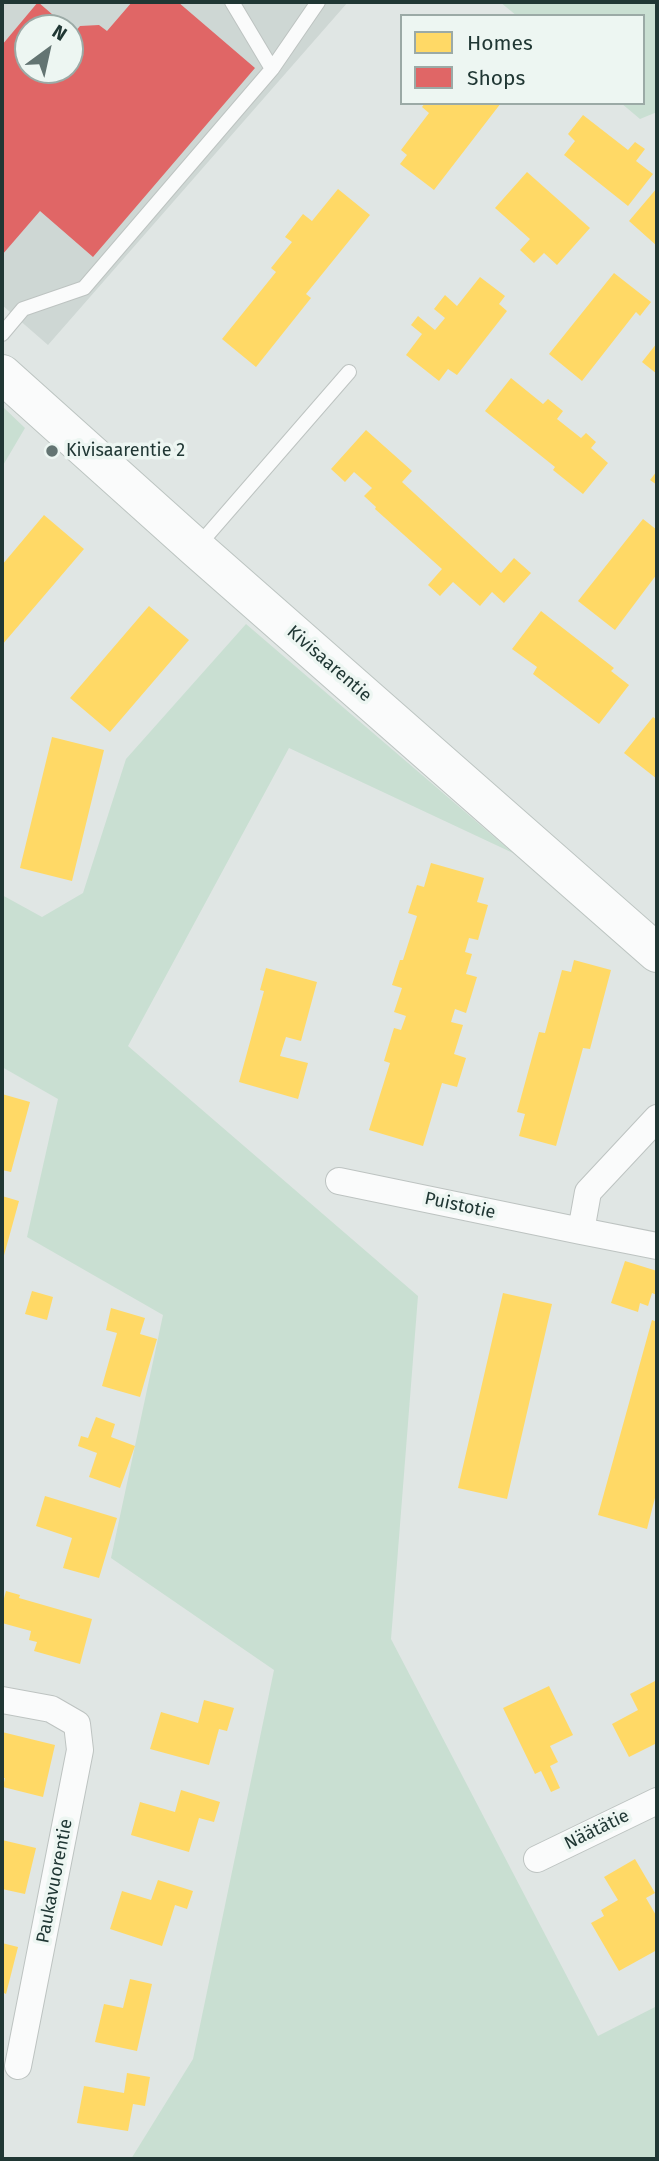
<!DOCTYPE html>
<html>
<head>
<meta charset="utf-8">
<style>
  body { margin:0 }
  #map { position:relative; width:659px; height:2161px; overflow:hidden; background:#e0e6e4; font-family:"Fira Sans",sans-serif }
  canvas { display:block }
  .frame { position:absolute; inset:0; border:4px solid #203734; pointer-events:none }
  .legend { position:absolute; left:400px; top:14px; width:245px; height:91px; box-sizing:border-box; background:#edf6f2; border:2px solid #9baaa6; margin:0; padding:9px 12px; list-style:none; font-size:21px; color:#203734 }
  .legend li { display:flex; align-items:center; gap:14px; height:35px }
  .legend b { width:35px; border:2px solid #9baaa6 }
  .north { position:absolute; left:14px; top:14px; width:70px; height:70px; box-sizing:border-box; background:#edf6f2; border:2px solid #9baaa6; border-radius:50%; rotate:33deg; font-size:19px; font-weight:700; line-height:28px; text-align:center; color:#203734 }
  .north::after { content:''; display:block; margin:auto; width:24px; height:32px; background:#637472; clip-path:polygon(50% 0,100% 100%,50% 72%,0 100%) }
</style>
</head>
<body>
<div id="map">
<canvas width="659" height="2161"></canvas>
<div class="frame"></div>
<ul class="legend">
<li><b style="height:19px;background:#ffd966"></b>Homes</li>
<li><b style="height:19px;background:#e06666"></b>Shops</li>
</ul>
<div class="north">N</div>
</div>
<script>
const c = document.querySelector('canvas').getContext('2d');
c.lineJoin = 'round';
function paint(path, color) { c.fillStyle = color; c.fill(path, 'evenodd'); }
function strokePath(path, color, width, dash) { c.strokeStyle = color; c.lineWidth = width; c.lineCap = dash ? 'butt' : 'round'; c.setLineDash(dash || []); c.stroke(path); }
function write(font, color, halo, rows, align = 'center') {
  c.font = font + ' "Fira Sans",sans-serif'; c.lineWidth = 7; c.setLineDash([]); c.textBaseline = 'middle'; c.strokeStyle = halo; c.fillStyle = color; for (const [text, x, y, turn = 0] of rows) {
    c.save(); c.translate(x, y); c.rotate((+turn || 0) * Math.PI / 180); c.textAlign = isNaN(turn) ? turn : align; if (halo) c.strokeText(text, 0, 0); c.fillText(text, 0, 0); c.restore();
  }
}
paint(new Path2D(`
  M 2,2 L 348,2 L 48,345 L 2,305 ZM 28,28 L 70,28 L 70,70 L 28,70 Z`), '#ced7d4');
paint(new Path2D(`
  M 500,2 L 657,2 L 657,112 L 640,119 L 621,103 L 643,103 L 643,16 L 517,16 Z
  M 2,406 L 25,428 L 2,467 Z
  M 246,624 L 513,853 L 289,748 L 128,1046 L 418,1296 L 391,1639 L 598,2036 L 657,2006 L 657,2159 L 131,2159 L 193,2059 L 274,1670 L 111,1558 L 163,1315 L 27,1237 L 58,1099 L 2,1067 L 2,895 L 42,917 L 83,893 L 126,759 Z`), '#c9dfd2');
paint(new Path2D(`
  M 425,103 L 501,103 L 434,190 L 400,164 L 407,155 L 401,150 L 429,113 L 422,107 Z
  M 583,115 L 628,150 L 635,142 L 645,149 L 636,161 L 653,174 L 628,206 L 564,155 L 575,141 L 568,134 Z
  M 527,172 L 590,228 L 557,265 L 544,253 L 534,263 L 520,250 L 530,239 L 495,208 Z
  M 657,188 L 657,246 L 629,221 Z
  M 338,189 L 370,215 L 306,294 L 311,298 L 256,367 L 222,339 L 276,272 L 271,268 L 292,242 L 285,237 L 303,214 L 312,221 Z
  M 614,273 L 651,302 L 640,316 L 636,312 L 582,381 L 549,354 Z
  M 480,277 L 505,296 L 499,304 L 507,311 L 457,375 L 448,369 L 439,381 L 406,355 L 422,334 L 411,325 L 418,316 L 435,330 L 445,318 L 434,309 L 445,295 L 457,306 Z
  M 657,343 L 657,374 L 642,362 Z
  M 511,378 L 543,404 L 548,399 L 563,411 L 557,419 L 581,438 L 586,433 L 596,442 L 591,448 L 608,463 L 583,494 L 553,470 L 555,467 L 485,411 Z
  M 366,430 L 412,471 L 402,482 L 501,573 L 514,558 L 531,573 L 504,603 L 492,592 L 480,606 L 453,582 L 440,596 L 428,585 L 442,569 L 375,509 L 376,507 L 364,496 L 372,488 L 354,472 L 345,482 L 331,469 Z
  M 657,471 L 657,485 L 650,480 Z
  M 44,515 L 84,549 L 2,645 L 2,565 Z
  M 643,519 L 657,530 L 657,574 L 615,630 L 578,601 Z
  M 149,606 L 189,640 L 110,732 L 70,698 Z
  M 541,611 L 614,668 L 611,671 L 629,685 L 599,724 L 533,674 L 537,667 L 512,649 Z
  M 653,717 L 657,720 L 657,779 L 624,753 Z
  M 52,737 L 104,750 L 72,881 L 20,868 Z
  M 431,863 L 484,878 L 477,902 L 488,905 L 478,940 L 469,938 L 465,952 L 472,954 L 466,974 L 477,977 L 466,1013 L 455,1009 L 451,1022 L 463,1025 L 454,1054 L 466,1058 L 457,1087 L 442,1083 L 423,1146 L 369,1130 L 390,1063 L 384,1061 L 394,1028 L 401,1030 L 406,1016 L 394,1012 L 402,988 L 392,985 L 400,960 L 403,960 L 417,916 L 408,913 L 417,885 L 424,887 Z
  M 574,960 L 611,970 L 590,1049 L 583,1048 L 556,1146 L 519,1136 L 525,1114 L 517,1112 L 539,1032 L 545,1033 L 562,970 L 571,972 Z
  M 266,968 L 317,982 L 301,1041 L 286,1037 L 280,1056 L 308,1063 L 298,1099 L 239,1082 L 264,991 L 260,990 Z
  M 2,1094 L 30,1102 L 11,1172 L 2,1170 Z
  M 2,1196 L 19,1201 L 3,1259 L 2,1259 Z
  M 625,1261 L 657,1271 L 657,1295 L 652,1293 L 648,1306 L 640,1303 L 638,1312 L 611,1303 Z
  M 32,1291 L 53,1297 L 47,1320 L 25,1314 Z
  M 503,1293 L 552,1304 L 507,1499 L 458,1488 Z
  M 111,1308 L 145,1318 L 140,1334 L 157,1339 L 140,1397 L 102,1386 L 117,1333 L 106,1330 Z
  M 652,1320 L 657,1322 L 657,1490 L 647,1529 L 598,1515 Z
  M 96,1417 L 115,1424 L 111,1437 L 135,1446 L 120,1488 L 89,1477 L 97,1453 L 78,1446 L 81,1436 L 88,1438 Z
  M 45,1496 L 117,1518 L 99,1578 L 63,1568 L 72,1538 L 36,1526 Z
  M 6,1591 L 20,1595 L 19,1598 L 92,1619 L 80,1664 L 34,1651 L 37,1642 L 29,1640 L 31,1631 L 2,1623 L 2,1606 Z
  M 655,1681 L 657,1685 L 657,1743 L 629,1757 L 612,1724 L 638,1710 L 630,1694 Z
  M 549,1686 L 573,1735 L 550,1746 L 558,1762 L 550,1766 L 560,1788 L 551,1792 L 541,1771 L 535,1774 L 503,1708 Z
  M 204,1700 L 234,1708 L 227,1731 L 219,1729 L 209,1765 L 150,1749 L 161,1712 L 198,1723 Z
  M 2,1732 L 55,1745 L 43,1797 L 3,1787 L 5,1778 L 2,1778 Z
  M 181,1790 L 220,1802 L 214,1822 L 199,1818 L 189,1852 L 131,1835 L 140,1802 L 175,1812 Z
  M 2,1840 L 36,1848 L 25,1894 L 2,1889 Z
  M 635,1859 L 655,1893 L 646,1898 L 657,1917 L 657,1950 L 619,1971 L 591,1923 L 604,1916 L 601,1910 L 618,1900 L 604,1877 Z
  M 158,1880 L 193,1891 L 187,1909 L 175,1905 L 162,1946 L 110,1929 L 122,1891 L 151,1900 Z
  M 2,1943 L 18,1947 L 6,1994 L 2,1992 Z
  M 130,1979 L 152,1984 L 137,2051 L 95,2042 L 104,2004 L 123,2008 Z
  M 127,2073 L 150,2077 L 145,2106 L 133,2104 L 128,2131 L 77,2123 L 84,2086 L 124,2093 Z`), '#ffd966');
paint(new Path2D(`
  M 38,2 L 68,28 L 28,28 L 28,70 L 70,70 L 70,30 L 74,33 L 80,26 L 99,25 L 107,31 L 132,2 L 178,2 L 255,68 L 93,257 L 40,211 L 2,255 L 2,45 Z`), '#e06666');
const lane = new Path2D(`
  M 272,69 L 318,2
  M 2,334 L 23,309 L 84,288 L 272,69 L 232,2
  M 197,547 L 349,372`);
const street = new Path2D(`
  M 339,1181 L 581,1231 L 588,1192 L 657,1118
  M 581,1231 L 657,1246
  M 2,1700 L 51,1709 L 77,1724 L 80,1750 L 18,2066
  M 537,1859 L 657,1801`);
const secondary = new Path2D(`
  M 2,374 L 196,548 L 657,953`);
strokePath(lane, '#bdc3c1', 16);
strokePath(street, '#bdc3c1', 28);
strokePath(secondary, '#bcc4c1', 40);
strokePath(lane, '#fafbfb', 14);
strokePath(street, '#fafbfb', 26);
strokePath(secondary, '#fafbfb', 38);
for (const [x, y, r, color] of [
  [52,451,7,"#637472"]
]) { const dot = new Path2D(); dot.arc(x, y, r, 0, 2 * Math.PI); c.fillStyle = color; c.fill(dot); strokePath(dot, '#edf6f2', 2.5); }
write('18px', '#203734', '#edf6f2', [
  ["Kivisaarentie 2",66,451]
], 'left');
write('18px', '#203734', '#edf6f2', [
  ["Kivisaarentie",329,664,41],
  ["Puistotie",460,1206,12],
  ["Näätätie",597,1830,-26],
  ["Paukavuorentie",55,1881,-79]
]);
</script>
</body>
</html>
